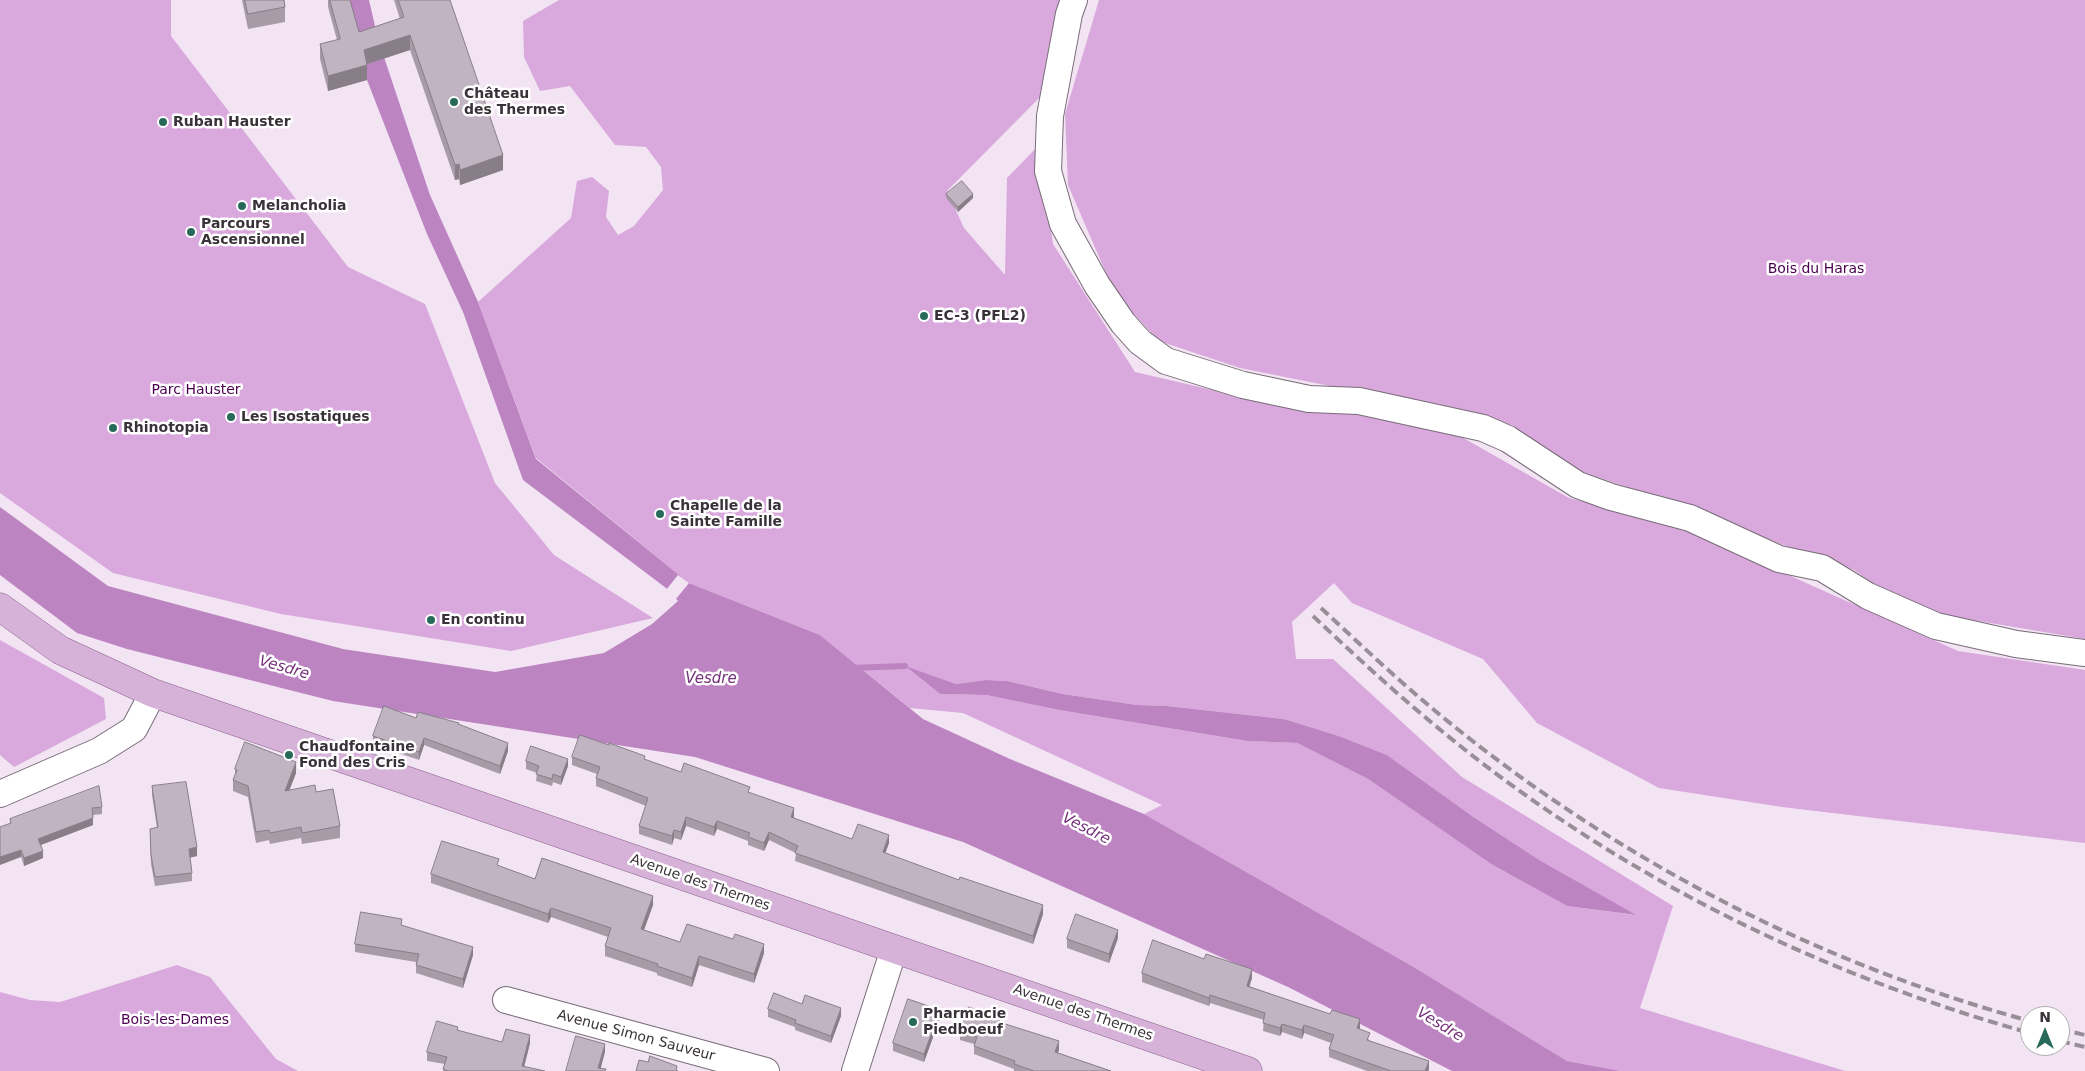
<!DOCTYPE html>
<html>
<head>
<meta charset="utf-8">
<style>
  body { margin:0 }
  #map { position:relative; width:2085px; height:1071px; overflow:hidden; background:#f2e4f2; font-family:"DejaVu Sans",sans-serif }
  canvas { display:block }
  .north { position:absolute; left:2020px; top:1006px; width:50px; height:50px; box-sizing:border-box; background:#fff; border:1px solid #b0adb0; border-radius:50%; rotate:0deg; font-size:14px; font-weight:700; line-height:20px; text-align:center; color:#393339 }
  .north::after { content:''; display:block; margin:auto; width:18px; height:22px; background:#286a5a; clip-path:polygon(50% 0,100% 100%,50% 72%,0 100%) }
</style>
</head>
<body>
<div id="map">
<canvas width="2085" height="1071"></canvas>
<div class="north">N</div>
</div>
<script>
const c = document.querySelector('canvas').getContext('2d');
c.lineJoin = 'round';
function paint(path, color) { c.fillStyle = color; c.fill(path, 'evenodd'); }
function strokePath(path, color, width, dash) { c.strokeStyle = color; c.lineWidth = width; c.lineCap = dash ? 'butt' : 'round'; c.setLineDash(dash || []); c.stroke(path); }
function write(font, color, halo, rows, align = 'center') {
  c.font = font + ' "DejaVu Sans",sans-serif'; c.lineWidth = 5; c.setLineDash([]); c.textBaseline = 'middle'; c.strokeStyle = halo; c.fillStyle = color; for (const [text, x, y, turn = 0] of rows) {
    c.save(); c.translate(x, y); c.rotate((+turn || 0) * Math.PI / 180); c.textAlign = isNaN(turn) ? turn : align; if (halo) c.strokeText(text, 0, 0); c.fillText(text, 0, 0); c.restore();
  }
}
paint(new Path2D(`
  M 0,0 L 171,0 L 171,36 L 348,267 L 425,304 L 495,483 L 554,555 L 653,618 L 511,651 L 281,614 L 113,573 L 0,493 Z
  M 559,0 L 1068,0 L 1046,91 L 947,191 L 964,228 L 1005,275 L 1007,178 L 1039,145 L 1053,244 L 1135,372 L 1312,413 L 1347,412 L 1444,427 L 1569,498 L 1679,526 L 1958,651 L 2085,670 L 2085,843 L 1782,807 L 1659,788 L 1537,723 L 1483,659 L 1352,603 L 1334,583 L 1292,622 L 1296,659 L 1333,659 L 1462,777 L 1673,906 L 1640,1008 L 1845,1071 L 1621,1071 L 1567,1061 L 1412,966 L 1144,814 L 1162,805 L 963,713 L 910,708 L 820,635 L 689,583 L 536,458 L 478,302 L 571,218 L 577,181 L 592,177 L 609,191 L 606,217 L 618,235 L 634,226 L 663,190 L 661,167 L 646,147 L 615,145 L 570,86 L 540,91 L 524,57 L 523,21 ZM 906,667 L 956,684 L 986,680 L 1007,681 L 1063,694 L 1137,705 L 1167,706 L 1284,719 L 1339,736 L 1387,755 L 1475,818 L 1541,861 L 1634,915 L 1567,906 L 1491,864 L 1368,779 L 1297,743 L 1247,741 L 1059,710 L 986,695 L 940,694 Z
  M 1099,0 L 2085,0 L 2085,639 L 1937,614 L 1877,586 L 1854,570 L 1778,543 L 1702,513 L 1574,469 L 1512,425 L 1445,409 L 1240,368 L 1159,341 L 1115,294 L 1068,185 L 1065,114 Z
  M 0,640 L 104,698 L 106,719 L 14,767 L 0,755 Z
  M 177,965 L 210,977 L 276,1059 L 298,1071 L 0,1071 L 0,992 L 30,1000 L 60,1002 Z`), '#d9a8dd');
paint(new Path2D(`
  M 347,0 L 369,0 L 378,39 L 430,195 L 478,302 L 536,459 L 689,583 L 820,635 L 923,719 L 1010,759 L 1144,814 L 1412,966 L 1567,1061 L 1621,1071 L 1452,1071 L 1288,987 L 963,842 L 695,757 L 333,701 L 127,649 L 77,633 L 0,575 L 0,507 L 108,586 L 343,649 L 495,672 L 604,653 L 652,624 L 678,601 L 666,588 L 523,480 L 463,312 L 427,234 L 367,80 Z
  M 905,666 L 956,684 L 986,680 L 1007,681 L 1063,694 L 1137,705 L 1167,706 L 1284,719 L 1339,736 L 1387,755 L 1475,818 L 1541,861 L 1636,915 L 1567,906 L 1491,864 L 1368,779 L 1297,743 L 1247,741 L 1059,710 L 986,695 L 940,694 Z`), '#bc84c1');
paint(new Path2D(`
  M 678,575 L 689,583 L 676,599 L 666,590 Z`), '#f2e4f2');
strokePath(new Path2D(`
  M 851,668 L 905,666`), '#bc84c1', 6);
const minor = new Path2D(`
  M 1074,0 L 1069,14 L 1050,116 L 1048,171 L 1063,224 L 1097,285 L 1123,323 L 1140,342 L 1166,361 L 1243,385 L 1309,399 L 1359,401 L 1483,428 L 1508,439 L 1578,485 L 1611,497 L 1690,518 L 1779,559 L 1822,568 L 1868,596 L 1936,626 L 2016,644 L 2085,653
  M 0,794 L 99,751 L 134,729 L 153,693
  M 506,1000 L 766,1071
  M 855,1071 L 894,949`);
const major = new Path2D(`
  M 0,607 L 60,650 L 153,693 C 517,821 884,943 1248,1071`);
strokePath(minor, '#786c78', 28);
strokePath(major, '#8d638f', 29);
strokePath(minor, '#fff', 26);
strokePath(major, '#d6b1d8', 28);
strokePath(new Path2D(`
  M 1321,608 C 1362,646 1402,684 1445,719 C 1617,859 1816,963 2030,1021
  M 1313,616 C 1367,667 1422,717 1482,763 C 1645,888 1832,978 2030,1033
  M 2060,1029 L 2085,1035
  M 2060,1041 L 2085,1047`), '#988e98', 4, [10, 5]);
paint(new Path2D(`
  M 242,0 L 284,0 L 285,7 L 285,22 L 248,29 Z
  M 328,0 L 350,0 L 359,32 L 400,19 L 394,0 L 450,0 L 503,170 L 460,185 L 459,179 L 455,180 L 410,50 L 367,64 L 367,80 L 328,91 L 320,59 L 320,44 L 337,40 L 328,7 Z
  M 946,194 L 973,198 L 958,212 L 946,198 Z
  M 416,718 L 459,724 L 508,751 L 500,774 L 424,745 L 419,760 L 373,744 L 373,736 Z
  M 609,745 L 645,760 L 681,772 L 750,793 L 794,817 L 793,818 L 852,839 L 889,843 L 885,853 L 1043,914 L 1033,944 L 795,861 L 796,853 L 769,840 L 764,851 L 748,845 L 748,841 L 717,829 L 714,836 L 686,826 L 681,840 L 674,838 L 672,845 L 639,834 L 639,826 L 646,806 L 596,786 L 596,778 L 597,774 L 572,765 L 572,757 Z
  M 526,761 L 568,766 L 561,785 L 553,782 L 552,786 L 536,781 L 537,773 L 526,769 Z
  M 235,769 L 296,773 L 289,790 L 316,792 L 340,826 L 340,838 L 302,844 L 301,838 L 270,844 L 269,840 L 256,843 L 248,797 L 233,791 L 233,780 L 235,775 Z
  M 152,786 L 197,856 L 190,857 L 192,873 L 192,881 L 155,886 L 151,864 L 150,837 L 157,828 L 152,795 Z
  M 102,807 L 102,814 L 93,815 L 93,825 L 41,845 L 43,858 L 24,866 L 10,823 L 10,819 Z
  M 499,866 L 535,879 L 653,905 L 644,930 L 680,942 L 764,953 L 754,983 L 699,965 L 692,987 L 657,975 L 657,973 L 605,956 L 605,946 L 608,937 L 551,917 L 548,923 L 431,883 L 431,874 Z
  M 402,925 L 473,955 L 463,988 L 416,973 L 416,962 L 355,952 L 355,944 Z
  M 1118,938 L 1109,963 L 1067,948 L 1067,939 Z
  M 1142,973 L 1252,978 L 1249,986 L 1360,1028 L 1360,1029 L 1370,1041 L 1429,1070 L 1428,1071 L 1367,1071 L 1329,1057 L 1329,1049 L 1331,1043 L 1304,1033 L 1302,1039 L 1282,1032 L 1280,1036 L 1263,1031 L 1264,1020 L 1210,1003 L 1209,1006 L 1142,982 Z
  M 802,1004 L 841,1016 L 831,1043 L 795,1030 L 795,1027 L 768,1017 L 768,1009 Z
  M 940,1018 L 924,1062 L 893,1051 L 893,1043 Z
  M 1000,1022 L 1059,1050 L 1058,1053 L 1111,1071 L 1014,1071 L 1014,1069 L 974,1054 L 974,1044 L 960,1040 L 960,1031 Z
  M 458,1031 L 502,1042 L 530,1043 L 524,1067 L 545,1071 L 443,1071 L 445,1064 L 427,1061 L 427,1052 Z`), '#a69ba7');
paint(new Path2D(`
  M 410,35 L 410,50 L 364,65 L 364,50 Z
  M 367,65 L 367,80 L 328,91 L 328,76 Z
  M 503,155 L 503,170 L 460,185 L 460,170 Z
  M 459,164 L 459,179 L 455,180 L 455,165 Z
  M 973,194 L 973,198 L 958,212 L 958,207 Z
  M 424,738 L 424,745 L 419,760 L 419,752 Z
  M 508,743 L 508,751 L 500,774 L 500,766 Z
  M 568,759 L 568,766 L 561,785 L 561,777 Z
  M 296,762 L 296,773 L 285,802 L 285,791 Z
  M 794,808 L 794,817 L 791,825 L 791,817 Z
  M 686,817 L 686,826 L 681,840 L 681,832 Z
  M 93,818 L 93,825 L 38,846 L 38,839 Z
  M 717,821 L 717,829 L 714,836 L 714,827 Z
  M 674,830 L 674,838 L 672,845 L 672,836 Z
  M 769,832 L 769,840 L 764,851 L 764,843 Z
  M 889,835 L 889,843 L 883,860 L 883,852 Z
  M 197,847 L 197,856 L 189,858 L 189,849 Z
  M 21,850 L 21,857 L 0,865 L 0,857 Z
  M 43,851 L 43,858 L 24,866 L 24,858 Z
  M 653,896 L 653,905 L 641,938 L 641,929 Z
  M 1043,905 L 1043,914 L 1033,944 L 1033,936 Z
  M 551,908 L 551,917 L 548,923 L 548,914 Z
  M 1118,930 L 1118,938 L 1109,963 L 1109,954 Z
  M 764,944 L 764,953 L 754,983 L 754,974 Z
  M 473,947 L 473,955 L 463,988 L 463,979 Z
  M 699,956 L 699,965 L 692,987 L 692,978 Z
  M 1252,969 L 1252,978 L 1247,994 L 1247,986 Z
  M 1210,995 L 1210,1003 L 1209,1006 L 1209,998 Z
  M 841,1008 L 841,1016 L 831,1043 L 831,1036 Z
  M 940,1010 L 940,1018 L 924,1062 L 924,1054 Z
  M 1360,1019 L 1360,1028 L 1357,1037 L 1357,1028 Z
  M 1282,1024 L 1282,1032 L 1280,1036 L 1280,1028 Z
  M 1304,1025 L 1304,1033 L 1302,1039 L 1302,1030 Z
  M 530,1035 L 530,1043 L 523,1071 L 522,1066 Z
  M 1059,1041 L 1059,1050 L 1055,1060 L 1055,1052 Z
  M 605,1044 L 605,1052 L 600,1071 L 598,1068 Z
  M 1429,1061 L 1429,1070 L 1428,1071 L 1425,1071 Z`), '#877e88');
const building = new Path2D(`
  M 245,0 L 284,0 L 285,7 L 248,14 Z
  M 330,0 L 350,0 L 359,32 L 404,17 L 398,0 L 450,0 L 503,155 L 460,170 L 459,164 L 455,165 L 410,35 L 364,50 L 367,65 L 328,76 L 320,44 L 340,39 Z
  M 962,181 L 973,194 L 958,207 L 946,194 Z
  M 384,706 L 416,718 L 418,712 L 459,723 L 458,724 L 508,743 L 500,766 L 424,738 L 419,752 L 373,736 Z
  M 580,735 L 609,745 L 609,743 L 645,756 L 644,759 L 681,772 L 684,763 L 750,787 L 748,792 L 794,808 L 791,817 L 852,839 L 858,824 L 889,835 L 883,852 L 959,880 L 960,877 L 1043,905 L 1033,936 L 795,853 L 798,846 L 769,832 L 764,843 L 748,837 L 750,833 L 717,821 L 714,827 L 686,817 L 681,832 L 674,830 L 672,836 L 639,826 L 648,798 L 596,778 L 600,767 L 572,757 Z
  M 245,742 L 296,762 L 285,791 L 315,785 L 316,792 L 333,789 L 340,826 L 302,833 L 301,827 L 270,833 L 269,830 L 256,832 L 248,786 L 233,780 L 237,770 L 235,769 Z
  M 531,746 L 568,759 L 561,777 L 553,774 L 552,779 L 536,774 L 539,766 L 526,761 Z
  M 186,782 L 197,847 L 189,849 L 192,873 L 155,877 L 151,855 L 150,829 L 158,827 L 152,786 Z
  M 99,786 L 102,807 L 92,808 L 93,818 L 38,839 L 43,851 L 24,858 L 21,850 L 0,857 L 0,827 L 11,823 L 10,819 Z
  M 442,841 L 499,859 L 497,865 L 535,879 L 542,858 L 653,896 L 641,929 L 680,942 L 687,924 L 733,939 L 735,934 L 764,944 L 754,974 L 699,956 L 692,978 L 657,966 L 658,964 L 605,946 L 611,928 L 551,908 L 548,914 L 431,874 Z
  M 361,912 L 402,919 L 401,925 L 473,947 L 463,979 L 416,965 L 419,954 L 355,944 Z
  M 1076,914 L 1118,930 L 1109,954 L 1067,939 Z
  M 1153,940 L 1204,959 L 1206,954 L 1252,969 L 1247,986 L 1330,1014 L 1332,1010 L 1360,1019 L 1357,1028 L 1370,1033 L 1367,1040 L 1429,1061 L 1425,1071 L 1391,1071 L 1329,1049 L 1334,1035 L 1304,1025 L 1302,1030 L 1282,1024 L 1280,1028 L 1263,1023 L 1265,1013 L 1210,995 L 1209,998 L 1142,973 Z
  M 774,993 L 802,1004 L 805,995 L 841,1008 L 831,1036 L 795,1023 L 796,1020 L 768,1009 Z
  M 908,999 L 940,1010 L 924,1054 L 893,1043 Z
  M 969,1007 L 1000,1018 L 999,1022 L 1059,1041 L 1055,1052 L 1111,1071 L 1034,1071 L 1014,1064 L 1015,1061 L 974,1046 L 977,1037 L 960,1031 Z
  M 437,1021 L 458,1027 L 457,1030 L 502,1042 L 506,1029 L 530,1035 L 522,1066 L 545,1071 L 448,1071 L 443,1069 L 447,1057 L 427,1052 Z
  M 576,1036 L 605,1044 L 598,1068 L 606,1069 L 605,1071 L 566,1071 Z
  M 650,1056 L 677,1066 L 676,1071 L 678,1071 L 636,1071 L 639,1060 L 648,1062 Z`);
paint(building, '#c1b4c2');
strokePath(building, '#877e88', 1);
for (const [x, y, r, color] of [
  [454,102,5,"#286a5a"],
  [163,122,5,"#286a5a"],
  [242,206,5,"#286a5a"],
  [191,232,5,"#286a5a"],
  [924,316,5,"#286a5a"],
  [231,417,5,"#286a5a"],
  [113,428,5,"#286a5a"],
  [660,514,5,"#286a5a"],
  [431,620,5,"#286a5a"],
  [289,755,5,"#286a5a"],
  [913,1022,5,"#286a5a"]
]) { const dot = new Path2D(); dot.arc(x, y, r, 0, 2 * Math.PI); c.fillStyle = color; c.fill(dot); strokePath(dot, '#fff', 2); }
write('bold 14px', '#393339', '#fff', [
  ["Château",464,94],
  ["des Thermes",464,110],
  ["Ruban Hauster",173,122],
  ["Melancholia",252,206],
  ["Parcours",201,224],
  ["Ascensionnel",201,240],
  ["EC-3 (PFL2)",934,316],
  ["Les Isostatiques",241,417],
  ["Rhinotopia",123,428],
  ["Chapelle de la",670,506],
  ["Sainte Famille",670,522],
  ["En continu",441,620],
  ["Chaudfontaine",299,747],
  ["Fond des Cris",299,763],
  ["Pharmacie",923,1014],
  ["Piedboeuf",923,1030]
], 'left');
write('14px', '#4b0151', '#fff', [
  ["Bois du Haras",1816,269],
  ["Parc Hauster",196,390],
  ["Bois-les-Dames",175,1020]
]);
write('14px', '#393339', '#fff', [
  ["Avenue des Thermes",700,883,19],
  ["Avenue des Thermes",1083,1013,19],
  ["Avenue Simon Sauveur",636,1036,15]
]);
write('italic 15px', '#75317b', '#fff', [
  ["Vesdre",284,668,16],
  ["Vesdre",711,679],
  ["Vesdre",1086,829,27],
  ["Vesdre",1440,1025,31]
]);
</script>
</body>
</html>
